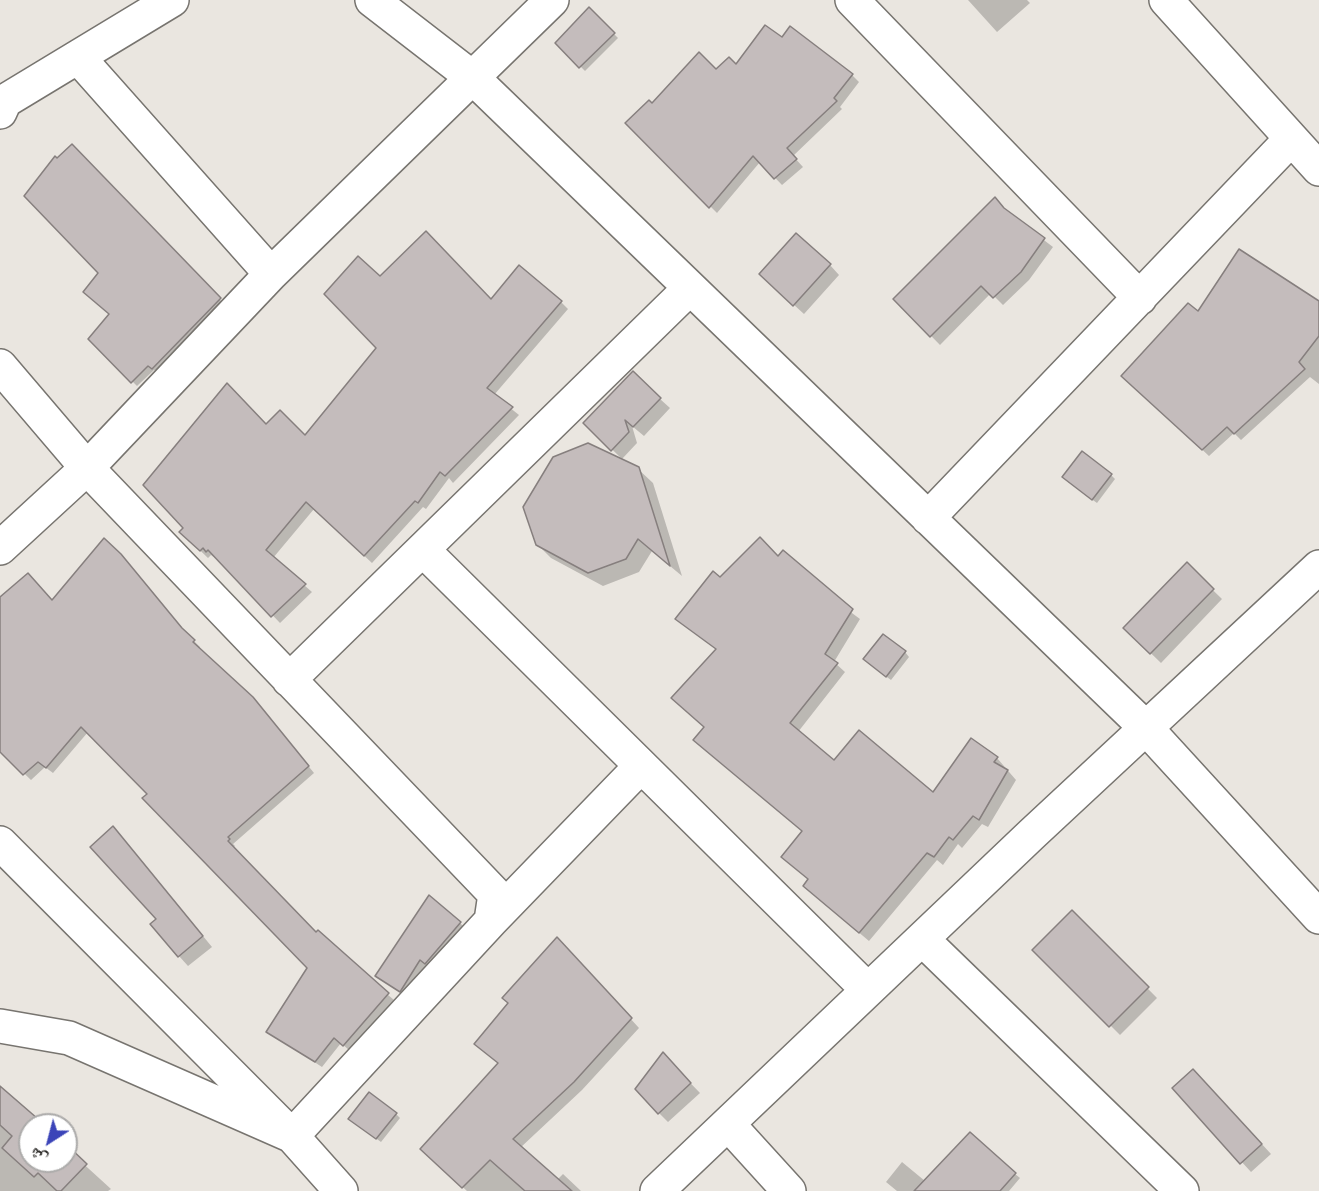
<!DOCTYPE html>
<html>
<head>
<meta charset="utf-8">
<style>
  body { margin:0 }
  #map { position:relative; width:1319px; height:1191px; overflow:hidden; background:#eae6e0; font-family:Raleway,"Noto Naskh Arabic",sans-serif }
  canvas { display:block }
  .north { position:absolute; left:18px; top:1113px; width:60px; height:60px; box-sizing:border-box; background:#fff; border:2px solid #acabaa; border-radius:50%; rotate:216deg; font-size:16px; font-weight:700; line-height:24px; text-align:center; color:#2f2d2b }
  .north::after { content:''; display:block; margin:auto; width:21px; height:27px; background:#3b44b8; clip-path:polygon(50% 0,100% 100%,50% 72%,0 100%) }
</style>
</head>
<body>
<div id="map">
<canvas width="1319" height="1191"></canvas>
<div class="north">ش</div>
</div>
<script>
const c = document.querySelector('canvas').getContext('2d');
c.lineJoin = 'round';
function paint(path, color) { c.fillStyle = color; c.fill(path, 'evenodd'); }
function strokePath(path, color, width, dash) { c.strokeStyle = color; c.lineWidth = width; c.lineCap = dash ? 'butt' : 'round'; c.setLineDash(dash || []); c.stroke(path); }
paint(new Path2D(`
  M 968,0 L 1027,0 L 1030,3 L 997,32 Z
  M 589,9 L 618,38 L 585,71 L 557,43 Z
  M 782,39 L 852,75 L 859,82 L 840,107 L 842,109 L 793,156 L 803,167 L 782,185 L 760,162 L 717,213 L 627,123 L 652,105 L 716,71 L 737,66 Z
  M 72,146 L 224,304 L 157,372 L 154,370 L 137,386 L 90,339 L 111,314 Z
  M 1007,212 L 1053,247 L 1029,280 L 1003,305 L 991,293 L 940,345 L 895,299 Z
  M 830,265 L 839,275 L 804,314 L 770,283 Z
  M 380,278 L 491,301 L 561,302 L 568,309 L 494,395 L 519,415 L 453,483 L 449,478 L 426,509 L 423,507 L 372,563 L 314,509 L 273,558 L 312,592 L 280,623 L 217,557 L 215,558 L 211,555 L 208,558 L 181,532 L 267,426 L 305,437 L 378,348 Z
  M 1319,302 L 1319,384 L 1310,377 L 1241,440 L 1234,433 L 1209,456 L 1130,382 L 1198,314 Z
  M 660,399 L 670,408 L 644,436 L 632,426 L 637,443 L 622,459 L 585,423 Z
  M 638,469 L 653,483 L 682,576 L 652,551 L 639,572 L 603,586 L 551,558 L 537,544 Z
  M 1111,475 L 1115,479 L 1097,503 L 1068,482 Z
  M 778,558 L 860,619 L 834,662 L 845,672 L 798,732 L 834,762 L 934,795 L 997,758 L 1016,780 L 988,827 L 982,824 L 962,848 L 958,844 L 943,865 L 937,860 L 869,941 L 813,894 L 803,832 L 706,728 L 717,650 L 677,619 L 720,579 Z
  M 1187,565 L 1222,599 L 1161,663 L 1125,628 Z
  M 0,600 L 52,602 L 186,633 L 200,647 L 198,649 L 259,705 L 314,773 L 233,844 L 235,846 L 233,848 L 316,934 L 394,1000 L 350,1051 L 341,1043 L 322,1067 L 268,1032 L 308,968 L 149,794 L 88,732 L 53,773 L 45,767 L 31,780 L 4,754 L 0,747 Z
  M 905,652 L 909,657 L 891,680 L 869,664 Z
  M 122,838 L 212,947 L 188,966 L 179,956 L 159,919 Z
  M 1072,912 L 1157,998 L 1120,1035 L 1035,950 Z
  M 460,923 L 468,931 L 409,999 L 377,975 Z
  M 565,947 L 639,1028 L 582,1090 L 520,1148 L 557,1180 L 563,1174 L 581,1191 L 467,1191 L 422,1149 L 499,1064 L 476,1044 Z
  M 672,1064 L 700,1093 L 668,1122 L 659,1113 Z
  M 1203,1080 L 1271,1154 L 1251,1172 L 1174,1088 Z
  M 0,1097 L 41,1125 L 30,1125 L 30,1161 L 66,1161 L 66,1148 L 111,1189 L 108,1191 L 0,1191 Z
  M 396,1114 L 400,1118 L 381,1142 L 355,1123 Z
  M 902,1162 L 925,1181 L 1015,1174 L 1020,1178 L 1009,1191 L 897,1191 L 886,1182 Z`), '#0003');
const building = new Path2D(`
  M 589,7 L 615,33 L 579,68 L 555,43 Z
  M 765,25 L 782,37 L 790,26 L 853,74 L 834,98 L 837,101 L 787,148 L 797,159 L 774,179 L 753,156 L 709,208 L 625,123 L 649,100 L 652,103 L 699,52 L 716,69 L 729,57 L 736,64 Z
  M 72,144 L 221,298 L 152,369 L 148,366 L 131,383 L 88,339 L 109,314 L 83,292 L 98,273 L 24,196 L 55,156 L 57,158 Z
  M 995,197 L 1004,208 L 1045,238 L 1021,272 L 993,298 L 981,286 L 930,337 L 893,299 Z
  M 426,231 L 491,299 L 519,265 L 562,301 L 487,388 L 513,407 L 445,476 L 440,472 L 418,503 L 415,501 L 364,556 L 306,502 L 266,550 L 306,584 L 271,617 L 208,550 L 206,552 L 203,548 L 200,551 L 179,532 L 183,528 L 143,485 L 227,383 L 266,424 L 280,410 L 305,435 L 376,348 L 324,294 L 358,256 L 380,276 Z
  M 796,233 L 831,264 L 793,306 L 759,274 Z
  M 1239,249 L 1319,301 L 1319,336 L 1299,362 L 1305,369 L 1234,434 L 1227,427 L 1202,450 L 1121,376 L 1188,303 L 1198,311 Z
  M 633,371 L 661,398 L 633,427 L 625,420 L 629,432 L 611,451 L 583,423 Z
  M 588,443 L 639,467 L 670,566 L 638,539 L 626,559 L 588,573 L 536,545 L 523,507 L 553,457 Z
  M 1082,451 L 1112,474 L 1092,500 L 1062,477 Z
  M 760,537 L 778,556 L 783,550 L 853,609 L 825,654 L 838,663 L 790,723 L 834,760 L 859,730 L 933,792 L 971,738 L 998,757 L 994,762 L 1008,770 L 979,820 L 973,816 L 953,840 L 949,837 L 934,857 L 927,853 L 859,933 L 803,886 L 808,879 L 781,857 L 802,831 L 693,740 L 704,727 L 671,698 L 716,649 L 675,619 L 713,571 L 720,577 Z
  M 104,538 L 121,554 L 182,628 L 195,640 L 193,642 L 253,697 L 309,766 L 228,837 L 230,839 L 228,841 L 316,932 L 318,930 L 389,993 L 343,1046 L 334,1038 L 315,1062 L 266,1032 L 307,968 L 142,798 L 147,794 L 81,727 L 46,768 L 38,762 L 23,775 L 0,752 L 0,597 L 28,573 L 52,600 Z
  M 1187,562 L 1214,589 L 1150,654 L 1123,628 Z
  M 883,634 L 906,651 L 886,677 L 863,659 Z
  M 113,826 L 203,936 L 178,957 L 150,924 L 156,919 L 90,847 Z
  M 429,895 L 461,922 L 425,964 L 420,960 L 400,992 L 375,976 Z
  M 1072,910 L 1149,987 L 1109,1027 L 1032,950 Z
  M 557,937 L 632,1018 L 574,1082 L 513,1139 L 572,1191 L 525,1191 L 490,1160 L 462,1188 L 420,1149 L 498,1063 L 474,1044 L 508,1003 L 502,998 Z
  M 663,1052 L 691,1083 L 658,1114 L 635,1089 Z
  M 1193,1069 L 1262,1144 L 1240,1164 L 1172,1088 Z
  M 0,1086 L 45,1125 L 30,1125 L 30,1161 L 66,1161 L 66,1144 L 87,1164 L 61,1191 L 57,1191 L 38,1173 L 34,1177 L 2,1148 L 12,1136 L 0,1125 Z
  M 369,1092 L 397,1113 L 376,1139 L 348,1119 Z
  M 970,1132 L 1016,1173 L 1000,1191 L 914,1191 Z`);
paint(building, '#c4bcbc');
strokePath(building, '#867f7e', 1.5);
const minor = new Path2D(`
  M 372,0 L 473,78 L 1146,728 L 1319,917
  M 852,0 L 1140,298
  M 1166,0 L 1319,169
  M 78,57 L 271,274
  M 0,112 L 5,101 L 172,0
  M 0,366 L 87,468 L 495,894 L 491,921 L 292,1136 L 69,1038 L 0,1026
  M 928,518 L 1291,139
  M 0,548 L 87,468 L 271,274 L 552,0
  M 423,550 L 868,990
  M 289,680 L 690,288
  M 0,843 L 292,1136 L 341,1191
  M 491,921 L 641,766
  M 922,939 L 1182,1191
  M 728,1124 L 789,1191
  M 657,1191 L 1032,834 L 1319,567`);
strokePath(minor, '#77746f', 36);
strokePath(minor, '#fff', 33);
</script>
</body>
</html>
